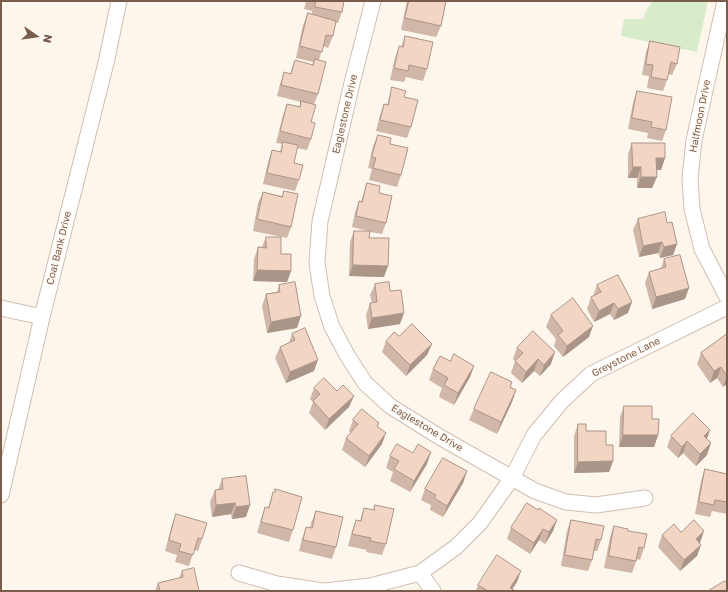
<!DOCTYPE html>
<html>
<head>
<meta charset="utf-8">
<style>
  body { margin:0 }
  #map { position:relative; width:728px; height:592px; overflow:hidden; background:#fdf6ec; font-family:"Golos Text",sans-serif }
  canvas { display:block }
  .frame { position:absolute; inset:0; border:2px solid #7a5c4d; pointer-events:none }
  .north { position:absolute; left:16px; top:16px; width:40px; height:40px; -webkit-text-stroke:3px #fffaf3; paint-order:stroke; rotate:103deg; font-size:11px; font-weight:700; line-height:16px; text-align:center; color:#7a5c4d }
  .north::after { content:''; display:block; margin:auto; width:14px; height:18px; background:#7a5c4d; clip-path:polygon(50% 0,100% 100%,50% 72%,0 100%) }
</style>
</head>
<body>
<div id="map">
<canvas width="728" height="592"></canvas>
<div class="frame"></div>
<div class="north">N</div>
</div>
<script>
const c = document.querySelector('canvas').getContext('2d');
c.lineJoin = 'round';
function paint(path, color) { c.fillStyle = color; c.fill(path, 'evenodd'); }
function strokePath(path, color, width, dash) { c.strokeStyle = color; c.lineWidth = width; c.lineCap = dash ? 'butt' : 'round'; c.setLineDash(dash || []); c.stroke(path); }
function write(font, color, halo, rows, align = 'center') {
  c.font = font + ' "Golos Text",sans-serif'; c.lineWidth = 3; c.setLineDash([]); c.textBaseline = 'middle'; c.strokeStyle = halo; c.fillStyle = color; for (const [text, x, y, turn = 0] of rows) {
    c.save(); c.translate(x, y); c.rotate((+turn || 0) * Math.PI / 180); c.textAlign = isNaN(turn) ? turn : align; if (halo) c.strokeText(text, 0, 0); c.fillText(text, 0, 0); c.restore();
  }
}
paint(new Path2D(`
  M 653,1 L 708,1 L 697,52 L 621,36 L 624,19 L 643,19 L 647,9 Z`), '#d8ecc9');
const street = new Path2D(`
  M 373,1 L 352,83 L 320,221 L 317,263 L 322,296 L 332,327 L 347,355 L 365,383 L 390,406 L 438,436 L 535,491 L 566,502 L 596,505 L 645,498
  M 725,1 L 694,140 L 690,178 L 692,209 L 702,249 L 727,297
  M 1,308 L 42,317
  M 1,495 L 42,317 L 106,63 L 119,1
  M 239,573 L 277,584 L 323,591
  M 420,573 L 433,591
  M 325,591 L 370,586 L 420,573 L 456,547 L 480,523 L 512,478 L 534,435 L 562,401 L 591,374 L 727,307`);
strokePath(street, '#d1beb0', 17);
strokePath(street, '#fff', 15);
paint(new Path2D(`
  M 306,1 L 344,1 L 342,12 L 338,23 L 336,23 L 333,36 L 328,48 L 323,46 L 319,60 L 318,94 L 314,104 L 311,122 L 311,139 L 307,150 L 297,148 L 294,163 L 299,180 L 295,191 L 263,184 L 268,162 L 272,150 L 280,152 L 282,144 L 276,143 L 283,115 L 287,104 L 299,107 L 301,102 L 277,96 L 280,84 L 284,72 L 290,74 L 295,60 L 312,65 L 313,62 L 296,58 L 303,25 L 308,13 L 312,14 L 312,11 L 304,9 Z
  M 407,1 L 446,1 L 441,26 L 436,37 L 401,30 Z
  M 405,36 L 427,69 L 423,81 L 406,77 L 404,82 L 390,80 L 395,58 L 399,46 L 401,47 Z
  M 650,41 L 677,64 L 672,75 L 668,74 L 667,80 L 663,91 L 647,88 L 649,76 L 642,75 L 646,52 Z
  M 392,87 L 411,127 L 407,138 L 376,131 L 380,115 L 384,104 L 387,105 Z
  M 637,91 L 666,130 L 662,141 L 647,138 L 648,133 L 628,129 L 633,103 Z
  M 378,135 L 390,144 L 401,175 L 397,187 L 369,180 L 372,169 L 368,168 L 373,146 Z
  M 632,143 L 665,158 L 661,170 L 656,170 L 652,188 L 637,188 L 637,178 L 628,178 L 628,154 Z
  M 727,169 L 727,194 L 726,194 L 726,172 Z
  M 367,183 L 379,193 L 386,223 L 382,234 L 370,232 L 369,238 L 384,277 L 349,276 L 350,242 L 354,231 L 368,231 L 352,227 L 355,212 L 359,201 L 361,201 Z
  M 284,191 L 291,227 L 287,238 L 253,231 L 258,203 L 263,192 L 282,196 Z
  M 638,219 L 677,244 L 673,255 L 660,258 L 658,253 L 639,257 L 633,230 Z
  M 266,237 L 281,254 L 291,271 L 287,282 L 253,281 L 254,259 L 258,247 L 262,247 Z
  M 664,259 L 685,299 L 652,309 L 645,283 L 649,272 L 661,268 Z
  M 375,284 L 390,291 L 400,324 L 368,329 L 366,315 L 370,303 L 372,303 L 370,295 Z
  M 279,285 L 297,328 L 267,333 L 262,306 L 266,294 L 277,292 Z
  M 597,285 L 628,313 L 614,320 L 610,314 L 594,322 L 587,309 L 591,297 L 593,296 Z
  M 551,315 L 589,337 L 563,357 L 554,346 L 556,339 L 546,327 Z
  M 292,334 L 314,371 L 286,383 L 275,358 L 280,347 L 289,343 Z
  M 727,334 L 727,384 L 723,387 L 717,378 L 710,383 L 697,364 L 701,353 Z
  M 399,336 L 432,344 L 427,355 L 406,376 L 382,352 L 386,341 Z
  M 517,348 L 551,364 L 540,376 L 534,371 L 522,383 L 511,373 L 515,361 L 513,359 Z
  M 450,361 L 474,366 L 470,377 L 454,405 L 439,397 L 442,388 L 429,380 L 433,369 Z
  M 510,387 L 516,390 L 512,402 L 497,434 L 469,420 L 474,409 Z
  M 314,388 L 337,391 L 349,407 L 325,430 L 309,413 L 313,402 L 310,399 Z
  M 624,406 L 658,435 L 654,447 L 619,447 L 620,417 Z
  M 353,420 L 379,423 L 378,426 L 382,444 L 365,467 L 342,450 L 346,438 L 351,433 L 349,431 Z
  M 578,424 L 586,431 L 606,445 L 613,461 L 609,472 L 574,473 L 574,436 Z
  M 710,430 L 707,439 L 707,455 L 696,466 L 683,453 L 678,458 L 667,447 L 671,436 Z
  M 390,456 L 427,464 L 410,492 L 390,481 L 393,472 L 386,468 Z
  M 705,469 L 727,474 L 727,514 L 712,511 L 710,517 L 695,514 L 701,481 Z
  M 467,471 L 463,483 L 443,517 L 430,510 L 431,505 L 421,500 L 425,489 Z
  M 222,479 L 246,517 L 232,519 L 231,514 L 212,517 L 210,502 L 215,490 L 218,490 Z
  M 273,492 L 293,530 L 289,542 L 257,533 L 261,519 L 265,507 L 268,508 Z
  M 375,505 L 386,544 L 382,555 L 366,552 L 367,550 L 348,546 L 352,531 L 356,520 L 360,521 L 364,508 L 373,510 Z
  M 538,510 L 557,520 L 553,531 L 545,544 L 539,540 L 530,554 L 507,539 L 511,528 Z
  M 316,511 L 336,547 L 332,559 L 299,551 L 302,539 L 306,527 L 310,528 L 311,523 Z
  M 176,514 L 202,539 L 198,551 L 194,550 L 189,566 L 175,562 L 177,555 L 165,551 L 172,525 Z
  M 571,520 L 601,540 L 597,551 L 594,551 L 592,560 L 588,571 L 561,566 L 567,531 Z
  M 614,526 L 628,531 L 644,548 L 640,560 L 637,559 L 632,573 L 604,568 L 610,537 Z
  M 681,532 L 700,543 L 697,556 L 680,571 L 658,547 L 662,535 Z
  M 182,571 L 199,591 L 155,591 L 158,583 L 179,578 Z
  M 517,582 L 512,589 L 514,591 L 476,591 L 478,585 Z`), '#d1b7a8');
paint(new Path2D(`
  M 656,158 L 665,158 L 661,170 L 652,170 Z
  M 633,167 L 641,167 L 637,178 L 628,178 Z
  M 641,177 L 657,177 L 652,188 L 637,188 Z
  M 662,242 L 658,253 L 639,257 L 643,246 Z
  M 677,244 L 673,255 L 660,258 L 664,247 Z
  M 353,265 L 388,266 L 384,277 L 349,276 Z
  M 257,270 L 291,271 L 287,282 L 253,281 Z
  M 689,288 L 685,299 L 652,309 L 656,297 Z
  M 632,302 L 628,313 L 614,320 L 618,309 Z
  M 614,303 L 610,314 L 594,322 L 599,311 Z
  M 404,313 L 400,324 L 368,329 L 372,318 Z
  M 301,316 L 297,328 L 267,333 L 271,322 Z
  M 593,326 L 589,337 L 563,357 L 567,346 Z
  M 432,344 L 427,355 L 406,376 L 410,365 Z
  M 555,352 L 551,364 L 540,376 L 544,365 Z
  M 538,359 L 534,371 L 522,383 L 526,372 Z
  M 318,360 L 314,371 L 286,383 L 290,372 Z
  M 474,366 L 470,377 L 454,405 L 458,393 Z
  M 721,367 L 717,378 L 710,383 L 714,371 Z
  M 727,376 L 727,384 L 723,387 Z
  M 516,390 L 512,402 L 497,434 L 501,422 Z
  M 354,396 L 349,407 L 325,430 L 329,419 Z
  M 710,430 L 706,441 L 704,436 Z
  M 386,433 L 382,444 L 365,467 L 369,456 Z
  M 623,435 L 658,435 L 654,447 L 619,447 Z
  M 687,441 L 683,453 L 678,458 L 682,447 Z
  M 711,443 L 707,455 L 696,466 L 700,454 Z
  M 431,452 L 427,464 L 410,492 L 414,481 Z
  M 613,461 L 609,472 L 574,473 L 578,462 Z
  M 467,471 L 463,483 L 443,517 L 447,506 Z
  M 235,503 L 231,514 L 212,517 L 216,505 Z
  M 250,505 L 246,517 L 232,519 L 236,507 Z
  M 557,520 L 553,531 L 545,544 L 549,532 Z
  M 543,529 L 539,540 L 530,554 L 534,543 Z
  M 704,531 L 700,543 L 691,550 L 696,539 Z
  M 701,545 L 697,556 L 680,571 L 684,560 Z
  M 521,571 L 517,582 L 511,591 L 510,588 Z`), '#aa9588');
const building = new Path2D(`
  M 316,1 L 344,1 L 342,12 L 315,7 Z
  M 409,1 L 446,1 L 441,26 L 405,18 Z
  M 308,13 L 336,21 L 333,36 L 326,35 L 322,52 L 300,46 Z
  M 405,36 L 433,42 L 427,69 L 409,65 L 408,71 L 394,68 L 399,46 L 403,47 Z
  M 650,41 L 680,47 L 677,64 L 671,62 L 667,80 L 651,77 L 653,65 L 646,64 Z
  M 315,59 L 326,62 L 318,94 L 281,85 L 284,72 L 291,74 L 295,60 L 313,65 Z
  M 392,87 L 406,91 L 404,97 L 418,100 L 411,127 L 380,120 L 384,104 L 388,105 Z
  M 637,91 L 672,97 L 666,130 L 651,127 L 652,122 L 632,118 Z
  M 301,101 L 316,105 L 311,122 L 315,123 L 311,139 L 280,131 L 287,104 L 300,107 Z
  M 378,135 L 391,138 L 390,144 L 408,148 L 401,175 L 373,168 L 376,158 L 372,157 Z
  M 283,142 L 298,145 L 294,163 L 303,165 L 299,180 L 267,173 L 272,150 L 281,152 Z
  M 632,143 L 665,143 L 665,158 L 656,158 L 657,177 L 641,177 L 641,167 L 633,167 Z
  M 367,183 L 380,186 L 379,193 L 392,196 L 386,223 L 356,216 L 359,201 L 362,202 Z
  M 284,191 L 298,194 L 291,227 L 257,219 L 263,192 L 282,197 Z
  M 665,212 L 667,223 L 672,222 L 677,244 L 664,247 L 662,242 L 643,246 L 638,219 Z
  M 354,231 L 370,231 L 369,238 L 389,238 L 388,266 L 353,265 Z
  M 266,237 L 281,237 L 281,254 L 291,254 L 291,271 L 257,270 L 258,247 L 266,248 Z
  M 680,255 L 689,288 L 656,297 L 649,272 L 666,267 L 664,259 Z
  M 618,275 L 632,302 L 618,309 L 614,303 L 599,311 L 591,297 L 601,292 L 597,285 Z
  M 295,282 L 301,316 L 271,322 L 266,294 L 280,292 L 279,285 Z
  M 389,282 L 390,291 L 401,290 L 404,313 L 372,318 L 370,303 L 377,302 L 375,284 Z
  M 573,298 L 593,326 L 567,346 L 558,335 L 563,331 L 551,315 Z
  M 412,324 L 432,344 L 410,365 L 386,341 L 394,332 L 399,336 Z
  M 305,328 L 318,360 L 290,372 L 280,347 L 295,340 L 292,334 Z
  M 533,331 L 555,352 L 544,365 L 538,359 L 526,372 L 515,361 L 523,353 L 517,348 Z
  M 727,334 L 727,376 L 721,367 L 714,371 L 701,353 Z
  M 454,354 L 474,366 L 458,393 L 444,385 L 448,378 L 433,369 L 440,356 L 450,361 Z
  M 491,372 L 512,382 L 510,387 L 516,390 L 501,422 L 474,409 Z
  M 324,378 L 337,391 L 343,385 L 354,396 L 329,419 L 313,401 L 320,394 L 314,388 Z
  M 624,406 L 652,406 L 652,419 L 659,419 L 658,435 L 623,435 Z
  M 362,409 L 379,423 L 377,426 L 386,433 L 369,456 L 346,438 L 358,424 L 353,420 Z
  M 693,413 L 710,430 L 704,436 L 711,443 L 700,454 L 687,441 L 682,447 L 671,436 Z
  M 578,424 L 586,424 L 586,431 L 606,431 L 606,445 L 613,445 L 613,461 L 578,462 Z
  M 397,444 L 413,453 L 418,444 L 431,452 L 414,481 L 394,469 L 399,461 L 390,456 Z
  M 443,458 L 467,471 L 447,506 L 434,498 L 436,495 L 425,489 Z
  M 705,469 L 727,474 L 727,502 L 715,500 L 714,505 L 699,502 Z
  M 246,476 L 250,505 L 236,507 L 235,503 L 216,505 L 215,490 L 223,489 L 222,479 Z
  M 275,489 L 302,497 L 293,530 L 261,522 L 265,507 L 269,508 L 273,492 L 275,492 Z
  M 527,503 L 538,510 L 539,508 L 557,520 L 549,532 L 543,529 L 534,543 L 511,528 Z
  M 375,505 L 394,509 L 386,544 L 370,541 L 371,538 L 352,534 L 356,520 L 361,521 L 364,508 L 374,510 Z
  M 316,511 L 343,517 L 336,547 L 303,540 L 306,527 L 312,528 Z
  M 176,514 L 207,523 L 202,539 L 198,538 L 193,555 L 179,551 L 181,544 L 169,540 Z
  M 571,520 L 604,526 L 601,540 L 596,539 L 592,560 L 565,555 Z
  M 694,520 L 704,531 L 696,539 L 701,545 L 684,560 L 662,535 L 674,524 L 681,532 Z
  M 614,526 L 628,529 L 628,531 L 647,534 L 644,548 L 639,547 L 636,561 L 609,556 Z
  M 497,555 L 521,571 L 510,588 L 514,590 L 514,591 L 488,591 L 478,585 Z
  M 194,568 L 199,591 L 160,591 L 158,583 L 183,577 L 182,571 Z
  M 725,581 L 727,584 L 727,591 L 708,591 Z`);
paint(building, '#f3d5c3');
strokePath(building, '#aa9588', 1);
write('10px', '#7a5c4d', '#fffaf3', [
  ["Eaglestone Drive",345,114,-77],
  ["Halfmoon Drive",700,116,-79],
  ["Coal Bank Drive",59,248,-76],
  ["Greystone Lane",626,357,-27],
  ["Eaglestone Drive",427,428,31]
]);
</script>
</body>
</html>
